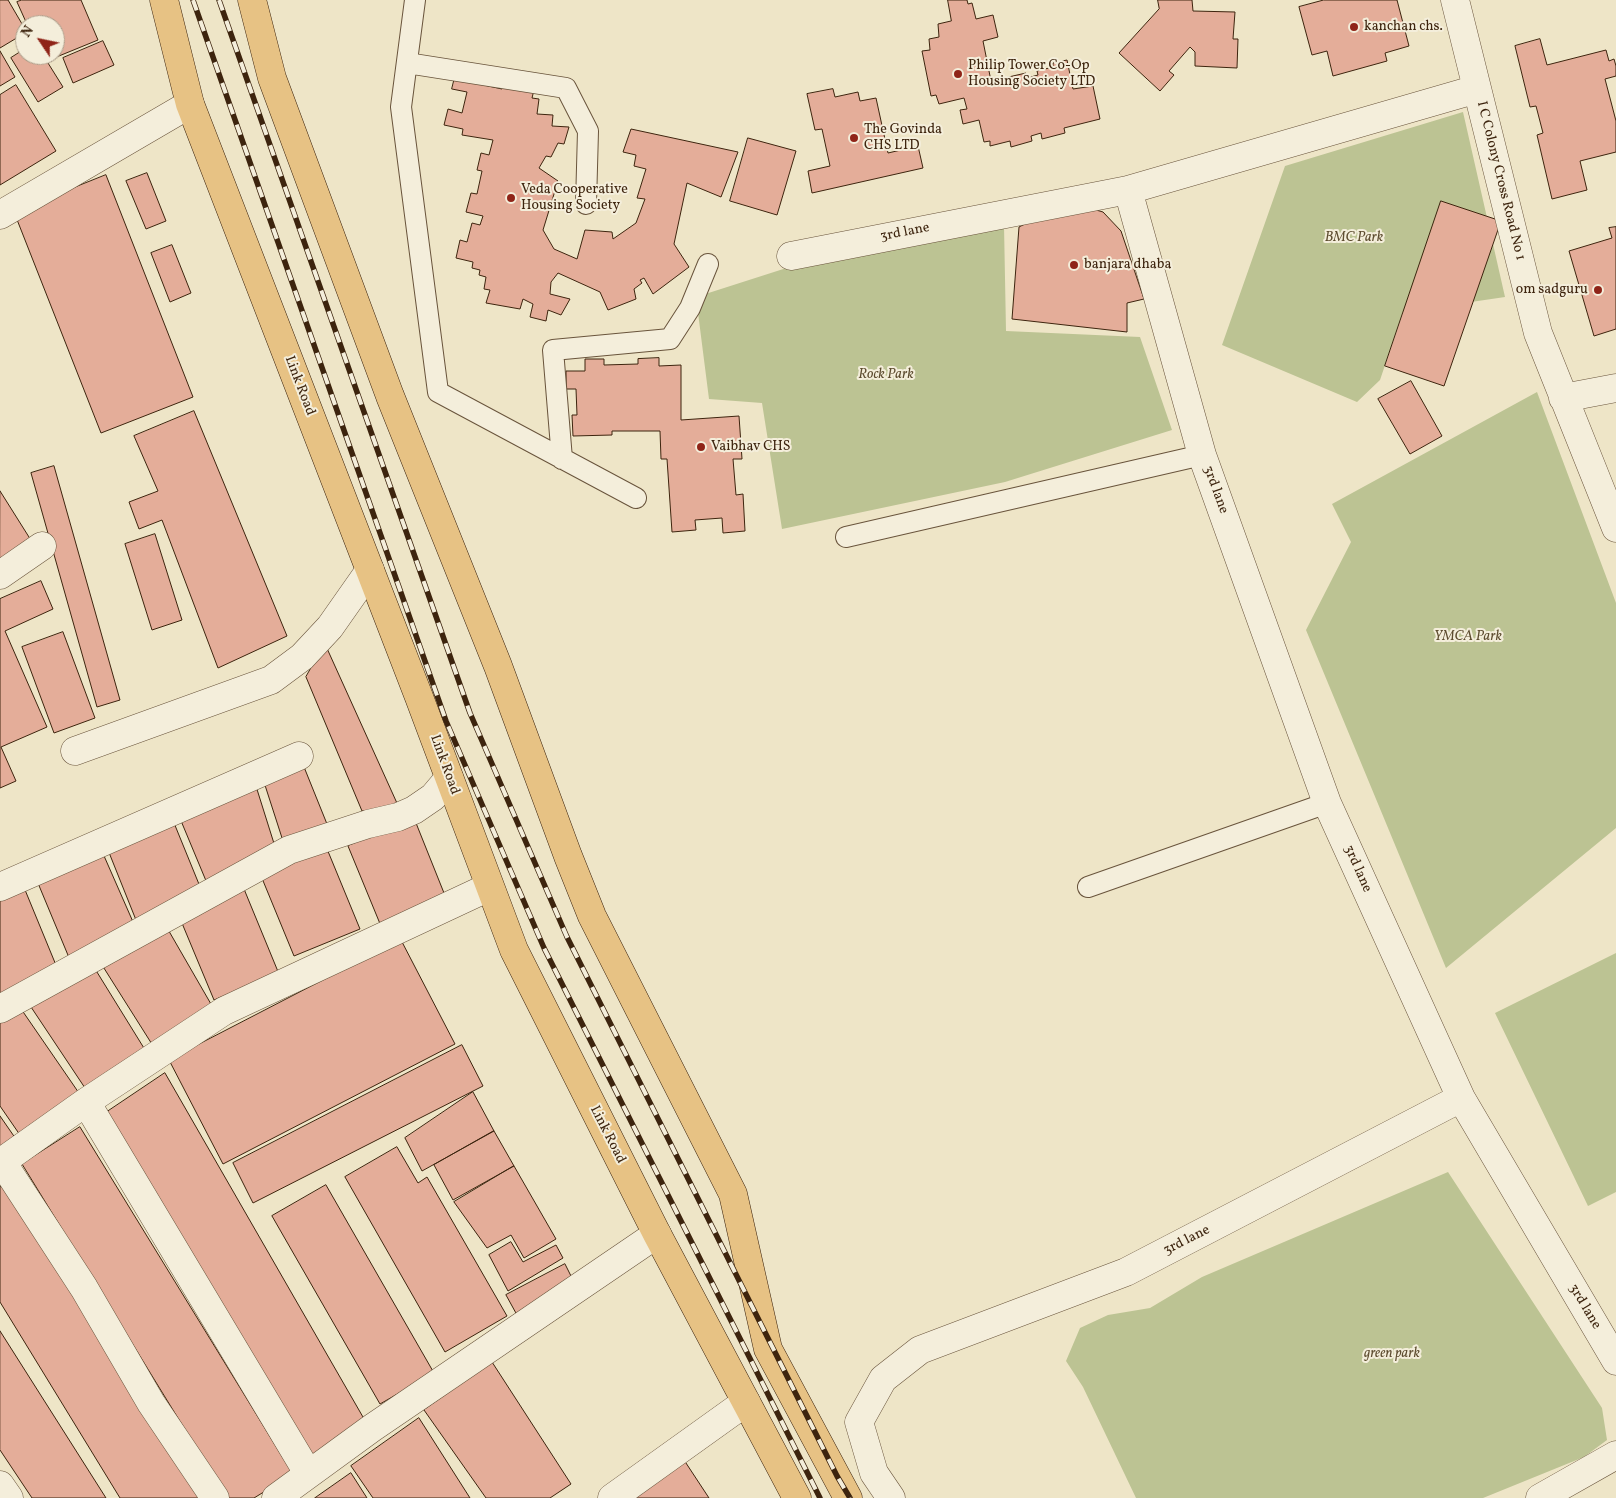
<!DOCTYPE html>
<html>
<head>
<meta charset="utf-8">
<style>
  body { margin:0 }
  #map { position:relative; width:1616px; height:1498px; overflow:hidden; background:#eee5c7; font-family:Vollkorn,serif }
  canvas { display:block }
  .north { position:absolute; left:15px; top:15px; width:50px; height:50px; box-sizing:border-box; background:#f4eedb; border:1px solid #ab9d89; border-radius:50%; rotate:304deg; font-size:14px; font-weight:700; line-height:20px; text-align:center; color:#3d240e }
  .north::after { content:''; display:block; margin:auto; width:18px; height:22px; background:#8f2418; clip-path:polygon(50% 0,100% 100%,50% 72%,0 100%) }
</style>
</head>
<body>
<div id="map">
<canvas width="1616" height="1498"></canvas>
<div class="north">N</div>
</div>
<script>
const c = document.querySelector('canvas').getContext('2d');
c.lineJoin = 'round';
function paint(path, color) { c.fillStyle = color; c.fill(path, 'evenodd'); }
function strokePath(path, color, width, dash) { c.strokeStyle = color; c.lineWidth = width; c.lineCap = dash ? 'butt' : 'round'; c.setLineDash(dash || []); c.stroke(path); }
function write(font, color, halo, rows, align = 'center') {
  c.font = font + ' Vollkorn,serif'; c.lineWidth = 4; c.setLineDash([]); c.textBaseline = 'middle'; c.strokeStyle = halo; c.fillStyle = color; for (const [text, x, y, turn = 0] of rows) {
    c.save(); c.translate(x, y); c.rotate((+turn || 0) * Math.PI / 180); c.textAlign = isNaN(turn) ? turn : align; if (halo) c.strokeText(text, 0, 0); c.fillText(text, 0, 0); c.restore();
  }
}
paint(new Path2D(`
  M 1463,112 L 1505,297 L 1403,312 L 1380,380 L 1357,402 L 1222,345 L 1285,166 Z
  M 1004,225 L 1006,331 L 1140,337 L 1172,430 L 1005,482 L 782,529 L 762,403 L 709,399 L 696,297 L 827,255 Z
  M 1537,392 L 1616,603 L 1616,828 L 1446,968 L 1306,630 L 1351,542 L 1332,504 Z
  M 1616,953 L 1616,1192 L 1588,1206 L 1495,1013 Z
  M 1448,1172 L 1602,1408 L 1607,1440 L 1584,1457 L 1483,1498 L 1136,1498 L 1083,1387 L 1066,1361 L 1080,1328 L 1108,1315 L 1150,1308 L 1202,1277 Z`), '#bcc393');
const building = new Path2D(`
  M 0,0 L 8,0 L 25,29 L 25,33 L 0,48 Z
  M 22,0 L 81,0 L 98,40 L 54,58 L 55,25 L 40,25 L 37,17 L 26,22 L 17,2 Z
  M 948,0 L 967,0 L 968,4 L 972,3 L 976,19 L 993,15 L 998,37 L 983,41 L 991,81 L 1026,73 L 1027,78 L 1038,75 L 1037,71 L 1053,67 L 1053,63 L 1067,60 L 1073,89 L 1093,86 L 1100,119 L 1064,128 L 1065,133 L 1042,139 L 1041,133 L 1031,136 L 1032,141 L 1011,147 L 1010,141 L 990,146 L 990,141 L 984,142 L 979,120 L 963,124 L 960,110 L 967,109 L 964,98 L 939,104 L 936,95 L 931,96 L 922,51 L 930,50 L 929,39 L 939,37 L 938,24 L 951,21 Z
  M 1158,0 L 1192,0 L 1193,11 L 1235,12 L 1233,39 L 1238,39 L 1237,68 L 1195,66 L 1195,52 L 1190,47 L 1169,71 L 1174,75 L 1160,91 L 1119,53 L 1159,9 Z
  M 1324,0 L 1397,0 L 1409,46 L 1385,53 L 1387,61 L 1333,76 L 1327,51 L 1312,55 L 1299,7 Z
  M 1540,39 L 1547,65 L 1606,50 L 1609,61 L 1614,59 L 1616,66 L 1616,76 L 1605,79 L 1616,121 L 1616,152 L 1580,161 L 1587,190 L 1552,199 L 1537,135 L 1543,133 L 1536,106 L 1530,107 L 1515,46 Z
  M 103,41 L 114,65 L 73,83 L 63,58 Z
  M 25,49 L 25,55 L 43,55 L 63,87 L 38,102 L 11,58 Z
  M 0,51 L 15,77 L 0,86 Z
  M 455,77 L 487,78 L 484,85 L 502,89 L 503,83 L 535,86 L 532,98 L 539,99 L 537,114 L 553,115 L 552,126 L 569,127 L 564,144 L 558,143 L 551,157 L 546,156 L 539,168 L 558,181 L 543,230 L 554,249 L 577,259 L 585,230 L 612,232 L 613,239 L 636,223 L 645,199 L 637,198 L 646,169 L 634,166 L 636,155 L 623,152 L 631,129 L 738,152 L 721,197 L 687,183 L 674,244 L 689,267 L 653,294 L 644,278 L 640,280 L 642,283 L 634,289 L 636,299 L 608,310 L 600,292 L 558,273 L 551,282 L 550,294 L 570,299 L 561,315 L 548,310 L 546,321 L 530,317 L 533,304 L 523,299 L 520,309 L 486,303 L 490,290 L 484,289 L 486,277 L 479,275 L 480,270 L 472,268 L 473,262 L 456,258 L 460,240 L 467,242 L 472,223 L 480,225 L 483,216 L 466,212 L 471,193 L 477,194 L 482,171 L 477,170 L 481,153 L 489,155 L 493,140 L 462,135 L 463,129 L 444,125 L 448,109 L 462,113 L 467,92 L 452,89 Z
  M 16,85 L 56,151 L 0,185 L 0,95 Z
  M 833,89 L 835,97 L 858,92 L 860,101 L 876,98 L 888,153 L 918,146 L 923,168 L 812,193 L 808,171 L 830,166 L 822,129 L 815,130 L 807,94 Z
  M 748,138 L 796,151 L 777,215 L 730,201 Z
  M 147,173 L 166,221 L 146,229 L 126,181 Z
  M 106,175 L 193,397 L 101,433 L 14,212 Z
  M 1441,201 L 1501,221 L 1444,386 L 1385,366 Z
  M 1079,205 L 1103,212 L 1121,231 L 1144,299 L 1127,303 L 1127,332 L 1012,319 L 1019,227 L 1056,208 Z
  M 1616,227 L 1616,329 L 1594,336 L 1569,251 L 1612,238 L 1609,228 Z
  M 172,245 L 191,293 L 170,302 L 151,253 Z
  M 659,358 L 659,366 L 681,365 L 681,420 L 739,416 L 742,459 L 733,459 L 736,495 L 743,494 L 745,531 L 723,533 L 722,518 L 695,520 L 696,530 L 672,532 L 667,459 L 661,459 L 660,431 L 612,431 L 612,435 L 573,436 L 572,415 L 577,415 L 576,389 L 566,389 L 566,371 L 585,371 L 585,359 L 604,359 L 604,365 L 638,364 L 638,359 Z
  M 1411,381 L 1442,436 L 1410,454 L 1378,399 Z
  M 194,411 L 287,636 L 218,668 L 162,520 L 139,529 L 129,502 L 158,491 L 134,436 Z
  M 54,466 L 120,700 L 97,707 L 31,473 Z
  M 0,491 L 34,545 L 0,558 Z
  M 155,534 L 182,620 L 152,630 L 125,544 Z
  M 41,581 L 53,609 L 5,631 L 47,727 L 1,747 L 16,781 L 0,788 L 0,599 Z
  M 63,632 L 95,718 L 54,733 L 22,647 Z
  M 325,644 L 401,812 L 362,811 L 306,677 Z
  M 302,762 L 327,824 L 283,841 L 263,779 Z
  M 255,783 L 277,853 L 209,888 L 179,816 Z
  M 172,818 L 203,894 L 138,925 L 106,845 Z
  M 414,818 L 448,903 L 383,931 L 348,846 Z
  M 325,844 L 360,929 L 294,956 L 259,871 Z
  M 101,849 L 137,931 L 70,960 L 35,876 Z
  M 23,885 L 58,970 L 0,994 L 0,895 Z
  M 244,889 L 279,974 L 214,1000 L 179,916 Z
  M 166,926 L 215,1011 L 155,1049 L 102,965 Z
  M 401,940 L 455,1044 L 223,1164 L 169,1060 Z
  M 92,964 L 147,1053 L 87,1091 L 27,1001 Z
  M 17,1003 L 81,1096 L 20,1135 L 0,1106 L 0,1014 Z
  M 462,1045 L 483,1086 L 253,1203 L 233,1163 Z
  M 165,1073 L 367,1424 L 314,1462 L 101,1116 Z
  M 473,1092 L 494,1131 L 422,1171 L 405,1138 Z
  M 0,1116 L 18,1142 L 0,1156 Z
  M 80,1127 L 293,1474 L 254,1498 L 227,1498 L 22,1164 Z
  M 494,1131 L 514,1166 L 453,1200 L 434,1165 Z
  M 397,1147 L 418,1183 L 427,1177 L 507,1316 L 445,1352 L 345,1177 Z
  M 514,1166 L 556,1239 L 524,1258 L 511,1235 L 487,1248 L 454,1202 Z
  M 8,1182 L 201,1498 L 120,1498 L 0,1302 L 0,1187 Z
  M 326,1185 L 434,1373 L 380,1404 L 272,1216 Z
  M 511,1242 L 523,1262 L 556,1245 L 563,1258 L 508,1291 L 489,1255 Z
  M 565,1264 L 575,1284 L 517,1315 L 506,1295 Z
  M 0,1331 L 106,1498 L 32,1498 L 0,1450 Z
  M 492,1362 L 571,1484 L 550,1498 L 486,1498 L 424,1410 Z
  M 419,1418 L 470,1498 L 373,1498 L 351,1466 Z
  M 684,1460 L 709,1498 L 625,1498 Z
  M 351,1473 L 367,1498 L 315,1498 Z`);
paint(building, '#e4ad99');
strokePath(building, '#3d240e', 1);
const lane = new Path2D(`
  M 415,0 L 401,107 L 438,392 L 636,498
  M 407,63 L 566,88 L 588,131 L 586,204
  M 562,459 L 553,350 L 670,339 L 690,308 L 708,264
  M 846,537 L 1202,455
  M 1088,887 L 1327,803`);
const street = new Path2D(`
  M 1455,0 L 1538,333 L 1616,528
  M 1128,190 L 1477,89
  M 0,215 L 190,104
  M 791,256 L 1128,190 L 1202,455 L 1327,803 L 1461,1098 L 1616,1361
  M 1563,398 L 1616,388
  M 0,575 L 42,546
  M 75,751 L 271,680 L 302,657 L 330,627 L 370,570
  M 0,887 L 299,756
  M 0,1009 L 289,850 L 368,824 L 398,817 L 414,810 L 433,797 L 449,778
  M 86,1102 L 308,1473
  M 2,1162 L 84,1288 L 151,1403 L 215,1498
  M 0,1163 L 86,1102 L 224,1011 L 489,887
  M 0,1485 L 9,1498
  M 276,1498 L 372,1428 L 657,1234
  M 612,1498 L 746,1402
  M 891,1498 L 874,1473 L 859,1422 L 883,1379 L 920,1350 L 1126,1272 L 1461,1098
  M 1540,1498 L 1616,1455`);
const primary = new Path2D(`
  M 164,0 L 190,104 L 419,697 L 514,950 L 657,1234 L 797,1498
  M 252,0 L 272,78 L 390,396 L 498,666 L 568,856 L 592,916 L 733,1194 L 768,1349 L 848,1498`);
strokePath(lane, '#69543c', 22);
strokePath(street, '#69543c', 29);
strokePath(primary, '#3d240e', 29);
strokePath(lane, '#f4eedb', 20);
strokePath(street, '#f4eedb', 28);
strokePath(primary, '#e7c284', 28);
const rail = new Path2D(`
  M 193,0 L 446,721 L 544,948 L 820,1498
  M 219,0 L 470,713 L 567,937 L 837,1476 L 850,1498`);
strokePath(rail, '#3d240e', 5.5);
strokePath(rail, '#f4eedb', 4, [11]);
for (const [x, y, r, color] of [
  [1354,27,5,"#8f2418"],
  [958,74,5,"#8f2418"],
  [854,138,5,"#8f2418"],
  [511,198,5,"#8f2418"],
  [1074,265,5,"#8f2418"],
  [1598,290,5,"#8f2418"],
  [701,447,5,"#8f2418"]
]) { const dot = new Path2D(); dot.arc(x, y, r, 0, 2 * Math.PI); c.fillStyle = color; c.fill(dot); strokePath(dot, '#f4eedb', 2); }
write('14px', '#3d240e', '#f4eedb', [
  ["kanchan chs.",1364,27],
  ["Philip Tower Co-Op",968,66],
  ["Housing Society LTD",968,82],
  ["The Govinda",864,130],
  ["CHS LTD",864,146],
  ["Veda Cooperative",521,190],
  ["Housing Society",521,206],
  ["banjara dhaba",1084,265],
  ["om sadguru",1588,290,"right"],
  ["Vaibhav CHS",711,447]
], 'left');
write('14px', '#3d240e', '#f4eedb', [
  ["I C Colony Cross Road No 1",1500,181,76],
  ["3rd lane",905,233,-11],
  ["Link Road",299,386,69],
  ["3rd lane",1215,490,70],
  ["Link Road",444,765,70],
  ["3rd lane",1357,869,66],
  ["Link Road",607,1135,63],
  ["3rd lane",1187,1241,-27],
  ["3rd lane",1584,1307,59]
]);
write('italic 14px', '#5d4c2f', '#f4eedb', [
  ["BMC Park",1354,238],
  ["Rock Park",886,375],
  ["YMCA Park",1468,637],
  ["green park",1392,1354]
]);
</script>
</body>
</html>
